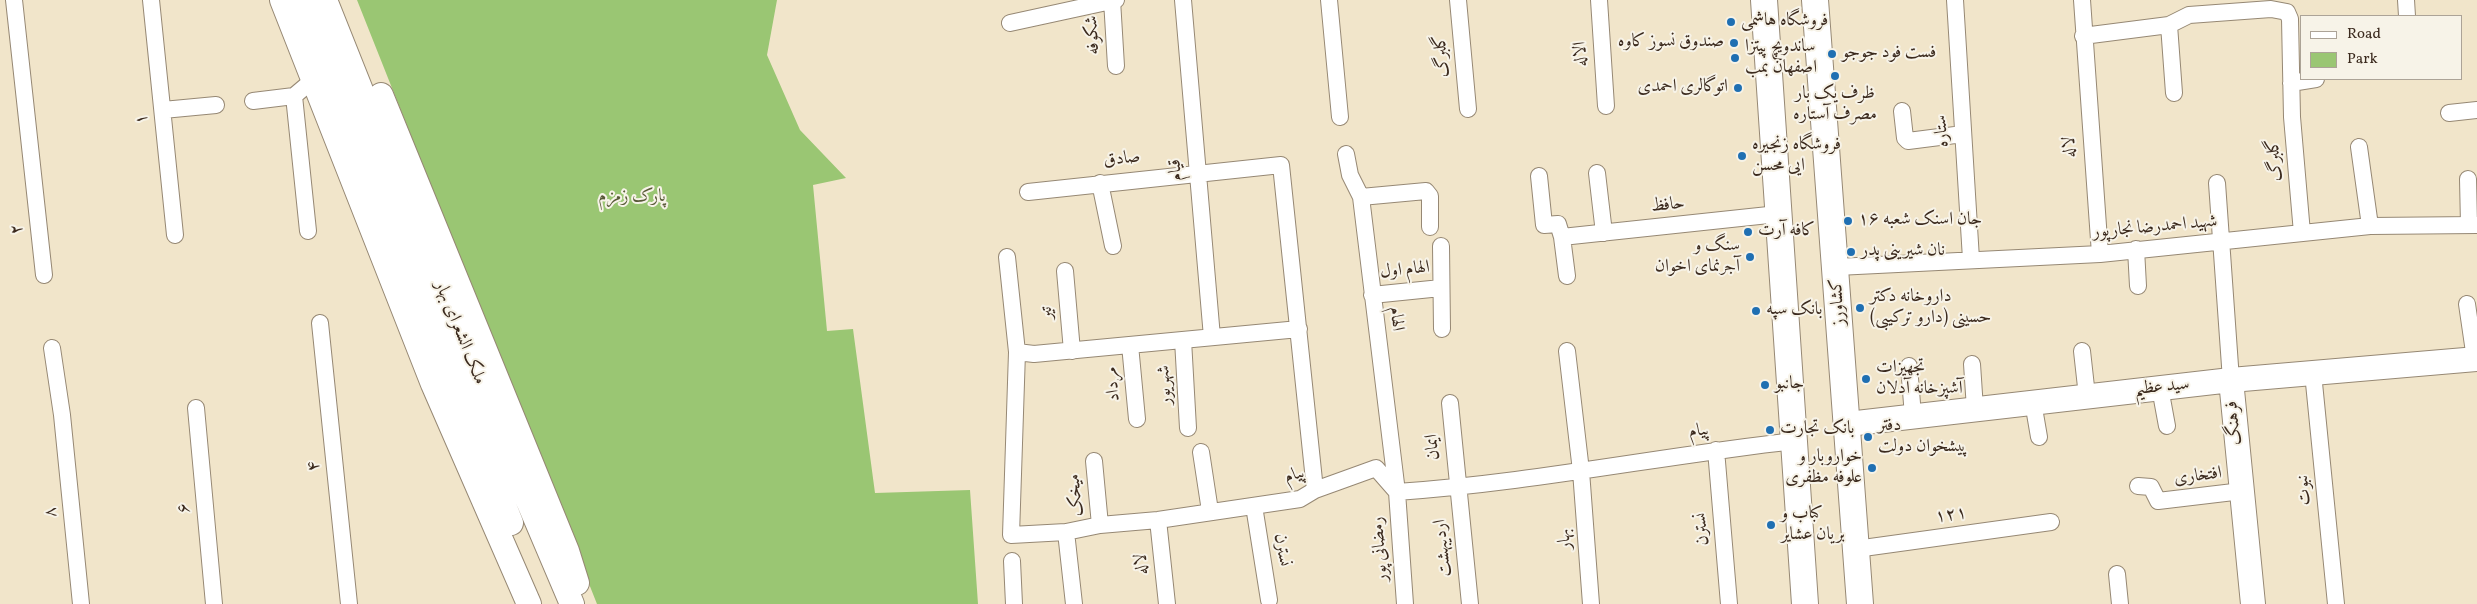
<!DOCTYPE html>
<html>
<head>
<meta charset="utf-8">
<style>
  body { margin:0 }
  #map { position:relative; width:2477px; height:604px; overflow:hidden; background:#f1e5ca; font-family:Vollkorn,serif }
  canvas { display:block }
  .legend { position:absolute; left:2300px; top:15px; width:162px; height:65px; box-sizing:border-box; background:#f7f3e8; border:1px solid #aca397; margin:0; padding:6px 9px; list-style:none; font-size:15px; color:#3b2a1e }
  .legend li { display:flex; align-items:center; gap:10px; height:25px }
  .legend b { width:25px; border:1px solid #aca397 }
</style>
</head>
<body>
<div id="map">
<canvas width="2477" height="604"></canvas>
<ul class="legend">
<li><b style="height:6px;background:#fff"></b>Road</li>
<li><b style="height:14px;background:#9ac673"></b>Park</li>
</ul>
</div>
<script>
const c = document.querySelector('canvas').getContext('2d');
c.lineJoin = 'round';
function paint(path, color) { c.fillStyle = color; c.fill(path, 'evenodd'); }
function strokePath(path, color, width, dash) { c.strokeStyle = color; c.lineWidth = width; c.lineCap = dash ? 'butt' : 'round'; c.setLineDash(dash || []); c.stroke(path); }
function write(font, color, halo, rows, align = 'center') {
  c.font = font + ' Vollkorn,Amiri,serif'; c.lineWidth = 4; c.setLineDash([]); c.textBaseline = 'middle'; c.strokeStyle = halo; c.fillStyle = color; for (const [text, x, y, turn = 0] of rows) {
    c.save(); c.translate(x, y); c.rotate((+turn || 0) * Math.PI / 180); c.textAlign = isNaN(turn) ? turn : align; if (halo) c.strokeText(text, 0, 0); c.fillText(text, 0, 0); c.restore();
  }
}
paint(new Path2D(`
  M 357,0 L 777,0 L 767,55 L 800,130 L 846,178 L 813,185 L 827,331 L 853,329 L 875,493 L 970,490 L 978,604 L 597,604 Z`), '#9ac673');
const street = new Path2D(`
  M 14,0 L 44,275
  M 151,0 L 175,235
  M 1112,0 L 1116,66
  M 1183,0 L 1212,337
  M 1329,0 L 1340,117
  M 1458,0 L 1468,109
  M 1599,0 L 1606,106
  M 1955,0 L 1971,259
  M 2082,0 L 2100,254
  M 2406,0 L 2407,16
  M 1010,23 L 1116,0
  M 2169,25 L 2174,93
  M 2083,36 L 2169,25 L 2189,15 L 2271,9 L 2287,12 L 2290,19 L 2292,117 L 2302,233
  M 2291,83 L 2316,79
  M 294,96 L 308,231
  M 253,101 L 294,96 L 313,80
  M 163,110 L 216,105
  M 1902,111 L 1905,138 L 1908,141 L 1963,134
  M 2449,113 L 2477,110
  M 2359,147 L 2370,226
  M 1346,154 L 1350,175 L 1361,197 L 1397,492 L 1405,604
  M 1597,173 L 1604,233
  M 1539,176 L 1544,225 L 1558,224 L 1562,237 L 1567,276
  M 2468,179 L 2469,225
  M 1100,183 L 1113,246
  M 2217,183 L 2231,380
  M 1028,192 L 1281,165 L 1315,490
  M 1361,197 L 1426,191 L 1430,196 L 1430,227
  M 1562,237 L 1778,214
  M 1441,246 L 1442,329
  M 2136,249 L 2138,286
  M 1007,257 L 1017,352 L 1011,535 L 1066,532 L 1100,525 L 1158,520 L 1300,499 L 1315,490 L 1376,468 L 1397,492
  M 1837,267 L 2100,254 L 2370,226 L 2477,225
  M 1065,271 L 1072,351
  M 1372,295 L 1441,288
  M 2467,304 L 2475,359
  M 320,323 L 349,604
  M 1183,340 L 1188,428
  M 1130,345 L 1137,419
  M 52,348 L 62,415 L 81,604
  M 1567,351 L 1581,471 L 1591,604
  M 2082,351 L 2087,396
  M 1017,352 L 1034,354 L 1299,329
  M 1972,364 L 1975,409
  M 1909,366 L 1913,416
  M 2313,373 L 2336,604
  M 2160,388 L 2167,426
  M 2033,402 L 2039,437
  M 1450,403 L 1470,604
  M 196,408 L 214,604
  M 1716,450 L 1729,604
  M 1201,452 L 1210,511
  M 1094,461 L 1100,525
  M 2138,486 L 2151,487 L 2158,501 L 2242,491
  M 1397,492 C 1530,483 1661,456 1794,441
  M 1254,506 L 1269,600
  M 1158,520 L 1167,604
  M 1066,532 L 1074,604
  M 1856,549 L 2051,522
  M 1012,561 L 1014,604
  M 2117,574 L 2120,604`);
const secondary = new Path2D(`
  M 282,0 L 433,384 L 529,604
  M 303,0 L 511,523
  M 325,0 L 472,369 L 572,604
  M 381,95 L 567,551 L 577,583
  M 2231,380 L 2253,604
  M 1848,424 L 2231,380 L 2477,359`);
const primary = new Path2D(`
  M 1764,0 L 1805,604
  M 1815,0 L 1860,604`);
strokePath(street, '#968874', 18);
strokePath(secondary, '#968874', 26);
strokePath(primary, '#968874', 28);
strokePath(street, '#fff', 16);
strokePath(secondary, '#fff', 24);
strokePath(primary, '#fff', 26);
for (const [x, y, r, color] of [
  [1731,22,5,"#1f6fb2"],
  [1734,43,5,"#1f6fb2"],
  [1832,54,5,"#1f6fb2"],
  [1735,58,5,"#1f6fb2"],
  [1835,76,5,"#1f6fb2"],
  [1738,88,5,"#1f6fb2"],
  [1742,156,5,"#1f6fb2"],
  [1848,221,5,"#1f6fb2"],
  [1748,232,5,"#1f6fb2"],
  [1851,252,5,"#1f6fb2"],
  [1750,257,5,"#1f6fb2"],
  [1860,308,5,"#1f6fb2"],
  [1756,311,5,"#1f6fb2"],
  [1866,379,5,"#1f6fb2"],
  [1765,385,5,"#1f6fb2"],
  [1770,430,5,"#1f6fb2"],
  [1868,437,5,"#1f6fb2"],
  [1872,468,5,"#1f6fb2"],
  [1771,525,5,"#1f6fb2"]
]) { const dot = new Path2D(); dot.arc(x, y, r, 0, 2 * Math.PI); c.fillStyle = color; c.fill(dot); strokePath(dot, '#f7f3e8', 2); }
write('18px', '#3b2a1e', '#f7f3e8', [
  ["فروشگاه هاشمی",1741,22],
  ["صندوق نسوز کاوه",1724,43,"right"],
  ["ساندویچ پیتزا",1745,48],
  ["اصفهان بمب",1745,69],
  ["فست فود جوجو",1842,54],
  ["اتوگالری احمدی",1728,88,"right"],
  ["ظرف یک بار",1835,95,"center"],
  ["مصرف آستاره",1835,116,"center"],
  ["فروشگاه زنجیره",1752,146],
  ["ایی محسن",1752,167],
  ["جان اسنک شعبه ۱۶",1858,221],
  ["کافه آرت",1758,232],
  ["سنگ و",1740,247,"right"],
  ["آجرنمای اخوان",1740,268,"right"],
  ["نان شیرینی پدر",1861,252],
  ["داروخانه دکتر",1870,298],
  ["حسینی (دارو ترکیبی)",1870,319],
  ["بانک سپه",1766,311],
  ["تجهیزات",1876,369],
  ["آشپزخانه آدلان",1876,390],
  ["جانبو",1775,385],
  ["دفتر",1878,427],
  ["پیشخوان دولت",1878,448],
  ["بانک تجارت",1780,430],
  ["خواروبار و",1862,458,"right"],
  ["علوفه مظفری",1862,479,"right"],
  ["کباب و",1781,515],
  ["بریان عشایر",1781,536]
], 'left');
write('18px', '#3b2a1e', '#f7f3e8', [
  ["شکوفه",1094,35,-93],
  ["الاله",1582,54,-94],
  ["گلبرگ",1443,56,-95],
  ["۱",143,119,-96],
  ["ستاره",1943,131,-94],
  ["لاله",2071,147,-94],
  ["صادق",1122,160,-7],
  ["گلبرگ",2276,160,-95],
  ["قیام",1177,170,-95],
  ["حافظ",1668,206,-6],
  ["شهید احمدرضا نجارپور",2155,228,-5],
  ["۲",18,229,-96],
  ["الهام اول",1405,271,-6],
  ["کشاورز",1839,302,-94],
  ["تیر",1048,313,-95],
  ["الهام",1395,319,83],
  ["ملک الشعرای بهار",459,333,68],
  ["مرداد",1114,384,-95],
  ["شهریور",1166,385,-93],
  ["سید عظیم",2162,388,-6],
  ["فرهنگ",2235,423,-96],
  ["پیام",1699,432,-8],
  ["ایمان",1434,447,-95],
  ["۴",315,466,-96],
  ["پیام",1295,476,-19],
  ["افتخاری",2198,477,-7],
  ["نبوت",2305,490,-96],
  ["میخک",1077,495,-95],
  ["۶",185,508,-95],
  ["۸",52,512,-96],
  ["۱۲۱",1951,516,-8],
  ["نسترن",1703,529,-95],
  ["بهار",1566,539,-94],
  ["اردیبهشت",1444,548,-96],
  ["رمضانی پور",1381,549,-94],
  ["نسترن",1281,550,81],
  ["لاله",1143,564,-96]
]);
write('18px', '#585938', '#f7f3e8', [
  ["پارک زمزم",632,198]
]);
</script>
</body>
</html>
